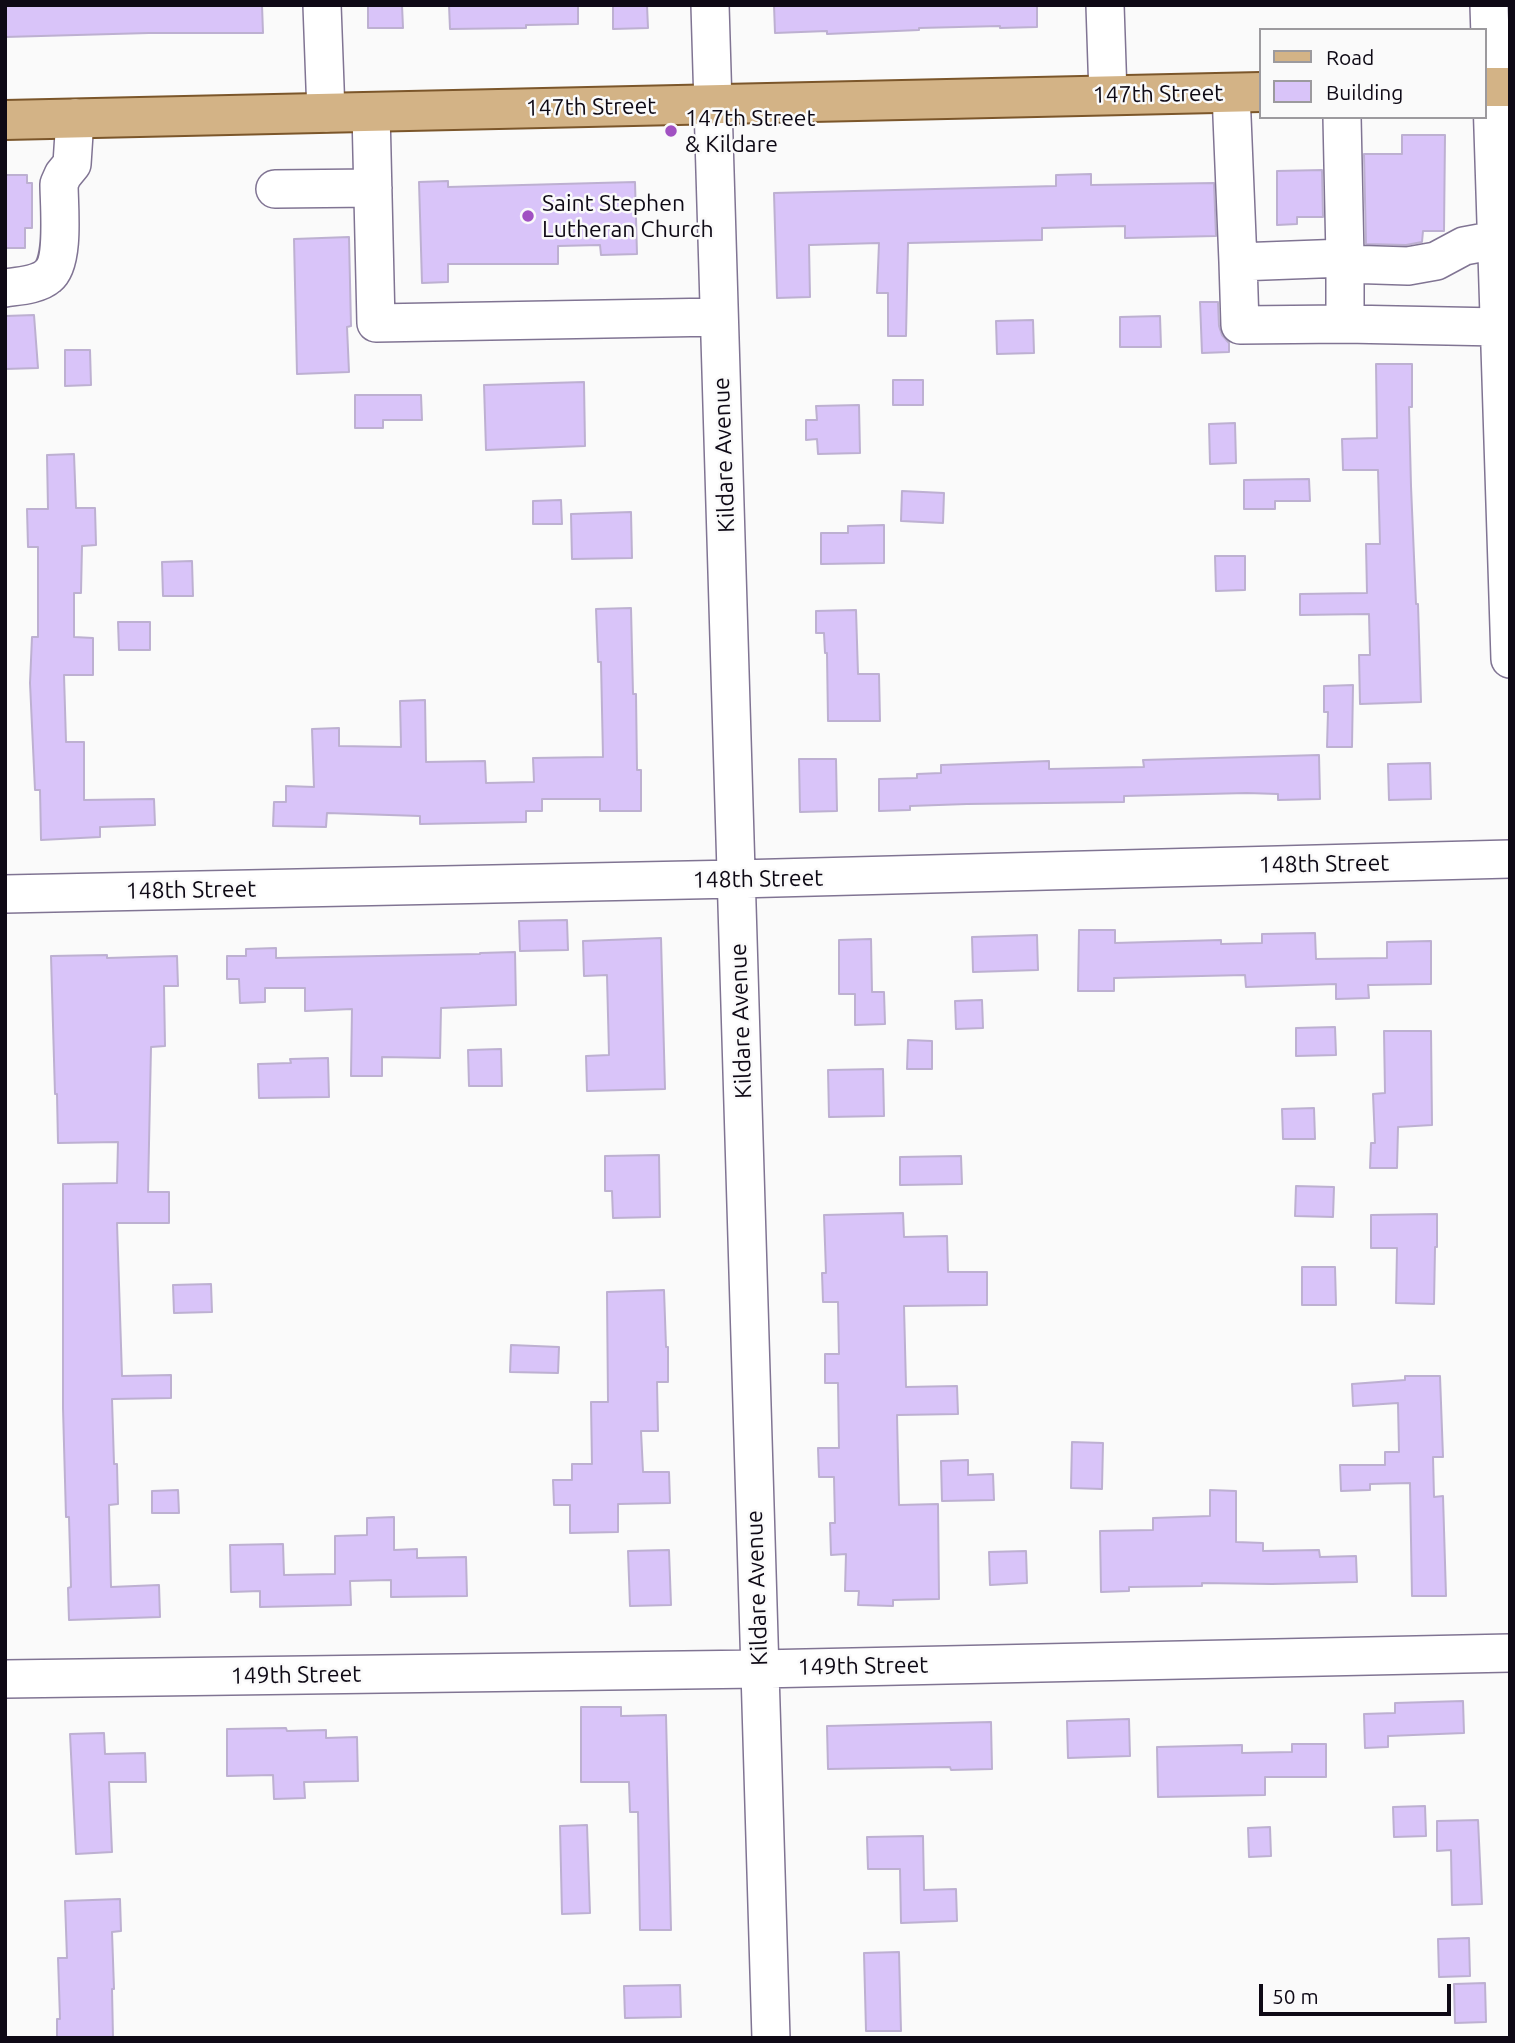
<!DOCTYPE html>
<html>
<head>
<meta charset="utf-8">
<style>
  body { margin:0 }
  #map { position:relative; width:1515px; height:2043px; overflow:hidden; background:#fafafa; font-family:Ubuntu,sans-serif }
  canvas { display:block }
  .frame { position:absolute; inset:0; border:7px solid #0e0915; pointer-events:none }
  .legend { position:absolute; left:1259px; top:28px; width:228px; height:91px; box-sizing:border-box; background:#fafafa; border:2px solid #9c9a9e; margin:0; padding:9px 12px; list-style:none; font-size:21px; color:#0e0915 }
  .legend li { display:flex; align-items:center; gap:14px; height:35px }
  .legend b { width:35px; border:2px solid #9c9a9e }
  .scale { position:absolute; left:1259px; top:1984px; width:192px; height:32px; box-sizing:border-box; border:4px solid #0e0915; border-top:0; padding-left:9px; font-size:21px; line-height:24px; white-space:nowrap; color:#0e0915; -webkit-text-stroke:5px #fafafa; paint-order:stroke }
</style>
</head>
<body>
<div id="map">
<canvas width="1515" height="2043"></canvas>
<div class="frame"></div>
<ul class="legend">
<li><b style="height:9px;background:#d3b386"></b>Road</li>
<li><b style="height:19px;background:#d9c4f9"></b>Building</li>
</ul>
<div class="scale">50 m</div>
</div>
<script>
const c = document.querySelector('canvas').getContext('2d');
c.lineJoin = 'round';
function paint(path, color) { c.fillStyle = color; c.fill(path, 'evenodd'); }
function strokePath(path, color, width, dash) { c.strokeStyle = color; c.lineWidth = width; c.lineCap = dash ? 'butt' : 'round'; c.setLineDash(dash || []); c.stroke(path); }
function write(font, color, halo, rows, align = 'center') {
  c.font = font + ' Ubuntu,sans-serif'; c.lineWidth = 5; c.setLineDash([]); c.textBaseline = 'middle'; c.strokeStyle = halo; c.fillStyle = color; for (const [text, x, y, turn = 0] of rows) {
    c.save(); c.translate(x, y); c.rotate((+turn || 0) * Math.PI / 180); c.textAlign = isNaN(turn) ? turn : align; if (halo) c.strokeText(text, 0, 0); c.fillText(text, 0, 0); c.restore();
  }
}
const building = new Path2D(`
  M 5,5 L 262,5 L 263,33 L 149,33 L 5,37 Z
  M 368,5 L 402,5 L 403,28 L 368,28 Z
  M 449,5 L 578,5 L 578,24 L 526,25 L 526,28 L 450,29 Z
  M 613,5 L 647,5 L 648,28 L 613,29 Z
  M 774,5 L 1037,5 L 1037,27 L 1000,28 L 1000,26 L 919,28 L 919,30 L 827,34 L 827,31 L 775,33 Z
  M 1402,135 L 1445,135 L 1444,231 L 1423,231 L 1422,242 L 1406,245 L 1366,244 L 1364,154 L 1402,154 Z
  M 1322,170 L 1323,217 L 1297,217 L 1297,224 L 1277,225 L 1277,171 Z
  M 1091,174 L 1091,185 L 1214,183 L 1216,236 L 1125,238 L 1125,226 L 1042,228 L 1042,240 L 908,243 L 906,336 L 888,336 L 888,293 L 877,293 L 879,243 L 809,245 L 810,297 L 777,298 L 774,193 L 1056,186 L 1056,175 Z
  M 5,175 L 27,175 L 27,183 L 32,183 L 32,228 L 25,228 L 25,248 L 5,248 Z
  M 448,181 L 448,187 L 635,182 L 637,254 L 601,255 L 600,245 L 558,246 L 558,264 L 448,264 L 448,282 L 422,283 L 419,182 Z
  M 349,237 L 351,326 L 347,327 L 349,372 L 297,374 L 294,239 Z
  M 1200,302 L 1218,302 L 1219,326 L 1222,335 L 1229,343 L 1229,352 L 1202,353 Z
  M 34,315 L 38,368 L 5,369 L 5,316 Z
  M 1160,316 L 1161,347 L 1120,347 L 1120,317 Z
  M 1033,320 L 1034,353 L 997,354 L 996,321 Z
  M 65,350 L 90,350 L 91,385 L 65,386 Z
  M 1376,364 L 1412,364 L 1412,407 L 1409,407 L 1411,486 L 1416,604 L 1418,604 L 1421,702 L 1360,704 L 1359,655 L 1370,655 L 1369,614 L 1300,615 L 1300,594 L 1367,593 L 1366,544 L 1380,544 L 1378,470 L 1343,470 L 1342,439 L 1377,438 Z
  M 893,380 L 923,380 L 923,405 L 893,405 Z
  M 584,382 L 585,446 L 486,450 L 484,385 Z
  M 355,395 L 421,395 L 422,420 L 383,420 L 383,428 L 355,428 Z
  M 859,405 L 860,453 L 818,454 L 817,439 L 806,440 L 806,420 L 817,420 L 816,406 Z
  M 1235,423 L 1236,463 L 1210,464 L 1209,424 Z
  M 74,454 L 76,508 L 95,508 L 96,545 L 82,546 L 81,593 L 74,593 L 74,637 L 93,638 L 93,675 L 64,675 L 66,742 L 84,742 L 84,800 L 154,799 L 155,825 L 100,827 L 100,837 L 41,840 L 40,790 L 35,790 L 30,683 L 32,637 L 38,637 L 38,547 L 28,547 L 27,509 L 48,509 L 47,455 Z
  M 1309,479 L 1310,501 L 1275,501 L 1275,509 L 1244,509 L 1244,480 Z
  M 902,491 L 944,493 L 943,523 L 901,521 Z
  M 561,500 L 562,524 L 533,524 L 533,501 Z
  M 631,512 L 632,558 L 572,559 L 571,514 Z
  M 884,525 L 884,563 L 821,564 L 821,533 L 848,533 L 848,526 Z
  M 1215,556 L 1245,556 L 1245,590 L 1216,591 Z
  M 192,561 L 193,596 L 163,596 L 162,562 Z
  M 631,608 L 633,694 L 636,694 L 637,770 L 641,770 L 641,811 L 600,811 L 600,799 L 542,799 L 542,811 L 526,811 L 526,822 L 420,824 L 420,816 L 327,813 L 326,827 L 273,826 L 274,802 L 286,802 L 286,786 L 314,787 L 312,729 L 339,728 L 339,746 L 401,747 L 400,701 L 425,700 L 426,762 L 485,761 L 486,783 L 534,782 L 533,758 L 603,757 L 601,662 L 598,662 L 596,609 Z
  M 856,610 L 858,674 L 879,674 L 880,721 L 828,721 L 827,653 L 825,653 L 824,633 L 816,633 L 816,611 Z
  M 118,622 L 150,622 L 150,650 L 119,650 Z
  M 1353,685 L 1352,747 L 1327,747 L 1328,712 L 1324,712 L 1324,686 Z
  M 1319,755 L 1320,799 L 1278,800 L 1278,794 L 1247,793 L 1124,796 L 1124,802 L 967,804 L 910,806 L 910,810 L 879,811 L 879,779 L 917,778 L 917,774 L 941,773 L 941,765 L 1049,761 L 1049,769 L 1144,767 L 1143,760 Z
  M 799,759 L 836,759 L 837,811 L 800,812 Z
  M 1430,763 L 1431,799 L 1389,800 L 1388,764 Z
  M 567,920 L 568,950 L 520,951 L 519,921 Z
  M 1079,930 L 1115,930 L 1115,943 L 1221,940 L 1221,944 L 1262,943 L 1262,934 L 1315,933 L 1316,959 L 1387,958 L 1387,942 L 1431,941 L 1431,984 L 1368,985 L 1369,998 L 1336,999 L 1336,984 L 1246,987 L 1245,975 L 1114,978 L 1114,991 L 1078,991 Z
  M 1037,935 L 1038,970 L 973,972 L 972,937 Z
  M 661,938 L 665,1089 L 587,1091 L 586,1056 L 609,1055 L 607,975 L 584,976 L 583,941 Z
  M 871,939 L 872,992 L 884,992 L 885,1024 L 855,1025 L 855,994 L 839,994 L 839,940 Z
  M 276,948 L 276,958 L 480,954 L 480,953 L 515,952 L 516,1005 L 441,1008 L 440,1058 L 382,1057 L 382,1076 L 351,1076 L 352,1009 L 305,1011 L 305,988 L 265,988 L 265,1002 L 240,1003 L 239,979 L 227,979 L 227,956 L 246,956 L 246,949 Z
  M 107,955 L 107,958 L 177,956 L 178,986 L 164,986 L 165,1046 L 151,1047 L 148,1192 L 169,1192 L 169,1223 L 117,1223 L 122,1376 L 171,1375 L 171,1398 L 112,1399 L 114,1464 L 117,1464 L 118,1504 L 109,1505 L 111,1587 L 159,1585 L 160,1617 L 69,1620 L 68,1588 L 71,1587 L 69,1517 L 66,1517 L 63,1408 L 63,1184 L 117,1183 L 118,1142 L 58,1143 L 57,1094 L 55,1094 L 51,956 Z
  M 982,1000 L 983,1028 L 956,1029 L 955,1001 Z
  M 1335,1027 L 1336,1055 L 1296,1056 L 1296,1028 Z
  M 1384,1031 L 1431,1031 L 1432,1125 L 1398,1127 L 1397,1168 L 1370,1168 L 1371,1143 L 1375,1143 L 1373,1094 L 1385,1093 Z
  M 908,1040 L 932,1041 L 932,1069 L 907,1069 Z
  M 501,1049 L 502,1086 L 469,1086 L 468,1050 Z
  M 328,1058 L 329,1097 L 259,1098 L 258,1064 L 291,1063 L 290,1059 Z
  M 883,1069 L 884,1116 L 829,1117 L 828,1070 Z
  M 1314,1108 L 1315,1139 L 1283,1139 L 1282,1109 Z
  M 659,1155 L 660,1217 L 613,1218 L 612,1191 L 605,1191 L 605,1156 Z
  M 961,1156 L 962,1184 L 900,1185 L 900,1157 Z
  M 1296,1186 L 1334,1187 L 1333,1217 L 1295,1216 Z
  M 903,1213 L 904,1237 L 947,1236 L 948,1272 L 987,1272 L 987,1305 L 904,1306 L 906,1387 L 957,1386 L 958,1414 L 897,1415 L 899,1505 L 938,1504 L 939,1599 L 893,1600 L 893,1606 L 858,1605 L 859,1591 L 845,1591 L 846,1554 L 831,1555 L 830,1523 L 835,1523 L 834,1477 L 819,1477 L 818,1448 L 839,1448 L 838,1383 L 825,1383 L 825,1354 L 839,1354 L 838,1302 L 823,1302 L 822,1273 L 826,1273 L 824,1215 Z
  M 1437,1214 L 1437,1247 L 1435,1247 L 1434,1304 L 1396,1303 L 1397,1248 L 1371,1248 L 1371,1215 Z
  M 1302,1267 L 1335,1267 L 1336,1305 L 1302,1305 Z
  M 211,1284 L 212,1312 L 174,1313 L 173,1285 Z
  M 664,1290 L 666,1347 L 668,1347 L 668,1382 L 657,1382 L 658,1431 L 641,1431 L 643,1472 L 669,1472 L 670,1503 L 618,1504 L 618,1532 L 570,1533 L 570,1505 L 554,1505 L 553,1480 L 572,1480 L 572,1464 L 592,1464 L 591,1402 L 608,1402 L 607,1292 Z
  M 511,1345 L 559,1347 L 558,1373 L 510,1372 Z
  M 1405,1376 L 1440,1376 L 1443,1457 L 1433,1457 L 1434,1497 L 1443,1496 L 1446,1596 L 1412,1596 L 1410,1483 L 1370,1484 L 1370,1490 L 1341,1491 L 1340,1465 L 1385,1465 L 1385,1452 L 1399,1452 L 1398,1403 L 1353,1406 L 1352,1384 L 1405,1380 Z
  M 1072,1442 L 1103,1443 L 1102,1489 L 1071,1488 Z
  M 968,1460 L 968,1475 L 993,1474 L 994,1500 L 942,1501 L 941,1461 Z
  M 178,1490 L 179,1513 L 152,1513 L 152,1491 Z
  M 1210,1490 L 1236,1491 L 1236,1542 L 1263,1543 L 1263,1551 L 1319,1550 L 1320,1557 L 1356,1556 L 1357,1582 L 1272,1584 L 1202,1583 L 1202,1586 L 1129,1587 L 1129,1591 L 1101,1592 L 1100,1531 L 1153,1530 L 1153,1518 L 1210,1516 Z
  M 394,1517 L 394,1550 L 417,1549 L 417,1558 L 466,1557 L 467,1596 L 391,1597 L 391,1580 L 350,1581 L 351,1605 L 260,1607 L 260,1591 L 231,1592 L 230,1545 L 283,1544 L 284,1575 L 335,1574 L 335,1536 L 367,1535 L 367,1518 Z
  M 669,1550 L 671,1605 L 630,1606 L 628,1551 Z
  M 1026,1551 L 1027,1583 L 990,1585 L 989,1552 Z
  M 1463,1701 L 1464,1733 L 1388,1736 L 1388,1747 L 1365,1748 L 1364,1714 L 1395,1713 L 1395,1703 Z
  M 581,1707 L 621,1707 L 621,1716 L 666,1715 L 671,1930 L 640,1930 L 638,1812 L 630,1812 L 629,1782 L 581,1782 Z
  M 1129,1719 L 1130,1756 L 1068,1758 L 1067,1721 Z
  M 991,1722 L 992,1769 L 951,1770 L 950,1767 L 828,1769 L 827,1726 Z
  M 286,1728 L 287,1731 L 326,1730 L 326,1738 L 357,1737 L 358,1781 L 304,1782 L 305,1798 L 274,1799 L 273,1775 L 227,1776 L 227,1729 Z
  M 104,1733 L 105,1754 L 145,1753 L 146,1782 L 109,1782 L 112,1852 L 76,1854 L 70,1734 Z
  M 1292,1744 L 1326,1744 L 1326,1777 L 1265,1777 L 1265,1795 L 1158,1797 L 1157,1747 L 1242,1745 L 1242,1753 L 1292,1752 Z
  M 1425,1806 L 1426,1836 L 1394,1837 L 1393,1807 Z
  M 1478,1820 L 1482,1904 L 1452,1905 L 1451,1850 L 1437,1851 L 1437,1821 Z
  M 587,1825 L 590,1913 L 562,1914 L 560,1826 Z
  M 1270,1827 L 1271,1856 L 1249,1857 L 1248,1828 Z
  M 923,1836 L 924,1890 L 956,1889 L 957,1921 L 901,1923 L 900,1869 L 868,1869 L 867,1837 Z
  M 120,1899 L 121,1931 L 112,1932 L 114,1989 L 112,1989 L 113,2038 L 57,2038 L 57,2019 L 60,2019 L 58,1958 L 67,1958 L 65,1901 Z
  M 1469,1938 L 1470,1976 L 1439,1977 L 1438,1939 Z
  M 899,1952 L 901,2031 L 866,2031 L 864,1953 Z
  M 1485,1983 L 1486,2022 L 1455,2023 L 1454,1984 Z
  M 680,1985 L 681,2017 L 625,2018 L 624,1986 Z`);
paint(building, '#d9c4f9');
strokePath(building, '#bdb0d1', 2);
const minor = new Path2D(`
  M 322,5 L 326,113
  M 710,5 L 771,2038
  M 1105,5 L 1108,95
  M 1489,5 L 1510,659
  M 1231,93 L 1238,262 L 1345,258 L 1342,117
  M 371,112 L 376,323 L 719,317
  M 275,189 L 373,188
  M 1345,258 L 1345,324 L 1499,327
  M 1238,262 L 1240,325 L 1345,324
  M 1345,264 L 1408,266 L 1436,261 L 1464,246 L 1496,240
  M 5,288 C 18,286 38,285 48,276 C 65,263 59,205 59,184 L 63,175 L 72,164 L 75,118
  M 5,894 L 737,879 L 1510,859
  M 5,1679 L 759,1669 L 1510,1653`);
const major = new Path2D(`
  M 1485,87 L 1510,87
  M 5,120 L 1261,92`);
strokePath(minor, '#807493', 40);
strokePath(major, '#7b562a', 42);
strokePath(minor, '#fff', 37);
strokePath(major, '#d3b386', 38);
for (const [x, y, r, color] of [
  [671,131,7,"#a151c2"],
  [528,216,7,"#a151c2"]
]) { const dot = new Path2D(); dot.arc(x, y, r, 0, 2 * Math.PI); c.fillStyle = color; c.fill(dot); strokePath(dot, '#fafafa', 2.5); }
write('23px', '#0e0915', '#fafafa', [
  ["147th Street",1158,94,-1],
  ["147th Street",591,107,-1],
  ["Kildare Avenue",724,455,-92],
  ["148th Street",1324,864,-1],
  ["148th Street",758,879,-1],
  ["148th Street",191,890,-1],
  ["Kildare Avenue",741,1021,-92],
  ["Kildare Avenue",757,1588,-92],
  ["149th Street",863,1666,-1],
  ["149th Street",296,1675,-1]
]);
write('23px', '#0e0915', '#fafafa', [
  ["147th Street",685,118],
  ["& Kildare",685,144],
  ["Saint Stephen",542,203],
  ["Lutheran Church",542,229]
], 'left');
</script>
</body>
</html>
